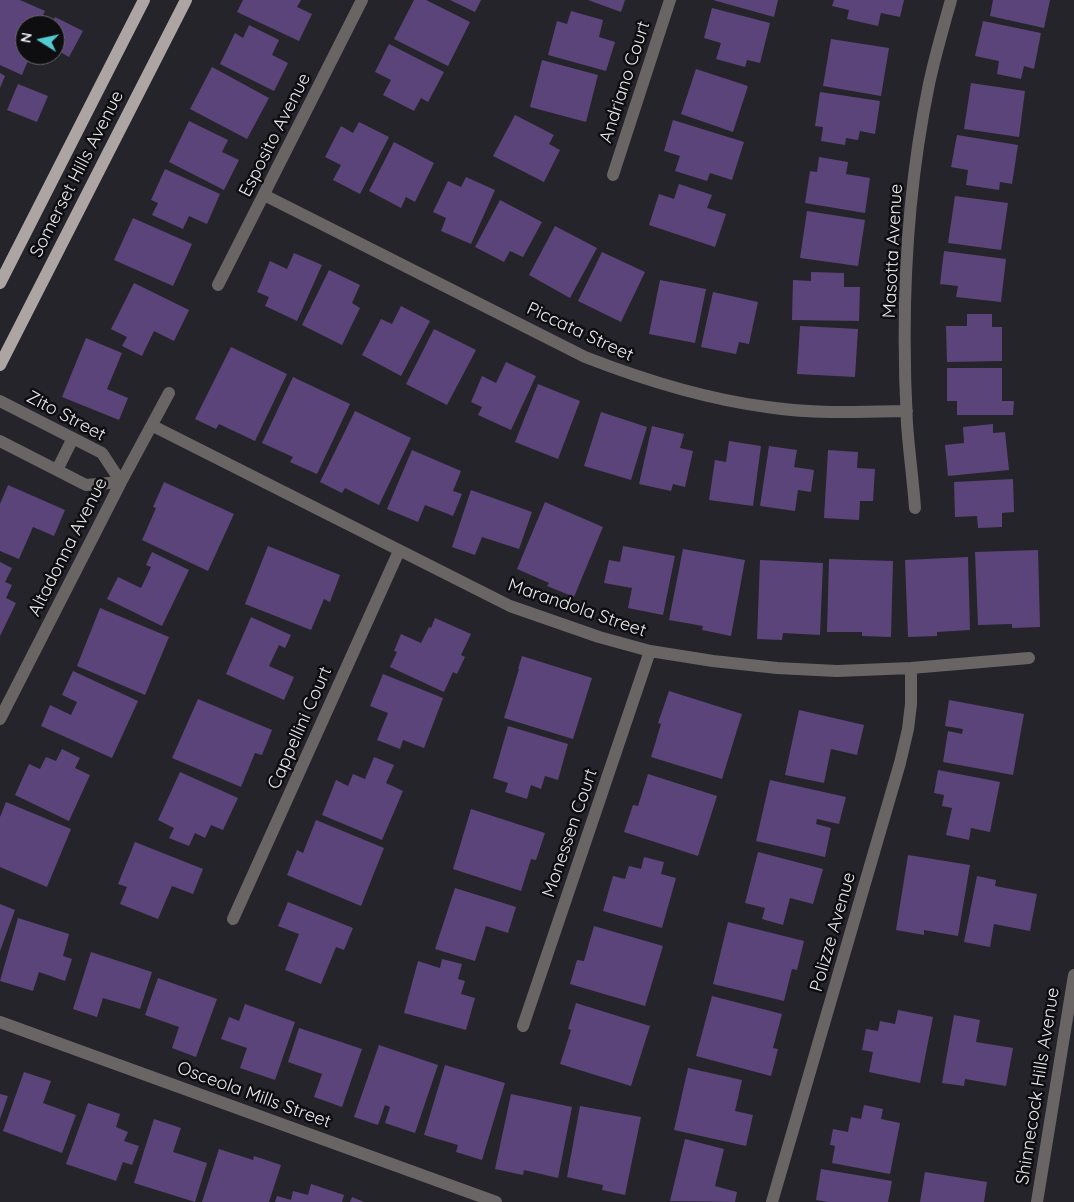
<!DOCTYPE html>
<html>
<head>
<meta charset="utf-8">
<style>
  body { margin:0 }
  #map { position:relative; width:1074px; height:1202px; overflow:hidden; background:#25242b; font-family:Quicksand,sans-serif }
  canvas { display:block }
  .north { position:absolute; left:15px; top:15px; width:50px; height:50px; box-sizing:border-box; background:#0e0e11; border:1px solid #666669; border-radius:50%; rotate:280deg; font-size:14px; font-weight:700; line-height:20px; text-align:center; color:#e9e9ee }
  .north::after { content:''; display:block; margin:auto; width:18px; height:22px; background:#52ccd0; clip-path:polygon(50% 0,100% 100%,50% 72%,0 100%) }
</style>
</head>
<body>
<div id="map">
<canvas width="1074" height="1202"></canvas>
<div class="north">N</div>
</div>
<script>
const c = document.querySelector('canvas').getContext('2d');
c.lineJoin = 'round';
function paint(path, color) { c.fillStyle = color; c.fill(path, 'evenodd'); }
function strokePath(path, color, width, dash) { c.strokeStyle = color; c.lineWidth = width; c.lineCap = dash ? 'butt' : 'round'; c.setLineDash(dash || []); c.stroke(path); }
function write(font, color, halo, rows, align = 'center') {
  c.font = font + ' Quicksand,sans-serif'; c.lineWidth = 5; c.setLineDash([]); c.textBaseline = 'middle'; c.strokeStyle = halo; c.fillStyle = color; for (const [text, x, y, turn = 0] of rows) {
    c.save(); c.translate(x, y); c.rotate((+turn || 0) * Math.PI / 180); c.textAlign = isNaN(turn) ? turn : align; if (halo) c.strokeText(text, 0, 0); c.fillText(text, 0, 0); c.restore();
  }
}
paint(new Path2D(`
  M 0,0 L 20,0 L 45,11 L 38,25 L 25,25 L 25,55 L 30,56 L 22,75 L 0,65 Z
  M 243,0 L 301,0 L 297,7 L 312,14 L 299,41 L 237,12 Z
  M 414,0 L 426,0 L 470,22 L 448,66 L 394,39 Z
  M 450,0 L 481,0 L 475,12 Z
  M 588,0 L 625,0 L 621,12 Z
  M 713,0 L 778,0 L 774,17 Z
  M 834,0 L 904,0 L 900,17 L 881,13 L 878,26 L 847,19 L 849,10 L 832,6 Z
  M 993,0 L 1050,0 L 1044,28 L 990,16 Z
  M 712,8 L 770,23 L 760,63 L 747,60 L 745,67 L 716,59 L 721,43 L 704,38 Z
  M 571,11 L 603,20 L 599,37 L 615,42 L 606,71 L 548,55 L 557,21 L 567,24 Z
  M 55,17 L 83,31 L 69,57 L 55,49 L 55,25 L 51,25 Z
  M 983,21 L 1041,33 L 1034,69 L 1024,66 L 1021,79 L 997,74 L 999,61 L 975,56 Z
  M 249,25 L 279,40 L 272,55 L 288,63 L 274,91 L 220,64 L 235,33 L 243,38 Z
  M 831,39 L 889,48 L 881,96 L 823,86 Z
  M 389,44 L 444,72 L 428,102 L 421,98 L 414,111 L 383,95 L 391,80 L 375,72 Z
  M 542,60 L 598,75 L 586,122 L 530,107 Z
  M 212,67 L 269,98 L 247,139 L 190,109 Z
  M 696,69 L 748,86 L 733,132 L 681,114 Z
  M 0,73 L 5,76 L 0,88 Z
  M 971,83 L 1025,91 L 1019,137 L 964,129 Z
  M 18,84 L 48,96 L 37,122 L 7,110 Z
  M 820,92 L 880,101 L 875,134 L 860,131 L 858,140 L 846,138 L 845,145 L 821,141 L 823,127 L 815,126 Z
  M 515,115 L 554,135 L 549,144 L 560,150 L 544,182 L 493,156 Z
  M 673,120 L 744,142 L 732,180 L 710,173 L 707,181 L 675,171 L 680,156 L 664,151 Z
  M 189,121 L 228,140 L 222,152 L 239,160 L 224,190 L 169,162 Z
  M 359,122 L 389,137 L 360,194 L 333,180 L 341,165 L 325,157 L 341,126 L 353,133 Z
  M 957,135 L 1018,145 L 1012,184 L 1000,182 L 999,190 L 966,185 L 968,170 L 951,167 Z
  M 394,142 L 434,163 L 415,202 L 406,197 L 401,208 L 369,191 Z
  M 819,157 L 848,162 L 846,174 L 870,178 L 865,213 L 805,203 L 810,171 L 817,172 Z
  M 165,169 L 220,194 L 207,224 L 189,216 L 183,229 L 152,215 L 158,203 L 151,200 Z
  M 466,177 L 495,190 L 471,244 L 441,231 L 446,218 L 433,212 L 448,181 L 461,187 Z
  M 679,184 L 712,195 L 707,208 L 726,214 L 715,247 L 649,225 L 659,194 L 674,199 Z
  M 955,196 L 1008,203 L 1001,250 L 948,243 Z
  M 500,200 L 542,222 L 523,257 L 510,251 L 504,262 L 475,247 Z
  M 807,211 L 865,220 L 858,266 L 800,258 Z
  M 133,218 L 192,244 L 173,286 L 114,260 Z
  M 555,226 L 597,248 L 570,298 L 529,275 Z
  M 944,251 L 1006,259 L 1001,302 L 956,297 L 958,286 L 940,284 Z
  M 602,252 L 645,272 L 621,322 L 578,301 Z
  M 294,253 L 322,265 L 297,321 L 265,306 L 269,297 L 257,292 L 270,261 L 287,269 Z
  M 329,270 L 360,285 L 352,303 L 360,308 L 342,345 L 302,325 Z
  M 811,272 L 844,273 L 844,287 L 860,287 L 859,321 L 792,320 L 793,280 L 811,281 Z
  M 660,280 L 706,289 L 695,343 L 649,334 Z
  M 134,283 L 189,310 L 174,341 L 154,331 L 142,356 L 122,346 L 127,337 L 111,329 Z
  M 713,292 L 758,302 L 749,344 L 739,342 L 736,354 L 701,347 Z
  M 401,306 L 430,321 L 401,376 L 362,355 L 381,319 L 392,324 Z
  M 967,314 L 992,314 L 992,327 L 1002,327 L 1002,361 L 947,362 L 946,326 L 967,326 Z
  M 800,326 L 858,329 L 855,377 L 797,374 Z
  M 434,329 L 476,350 L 447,405 L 406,384 Z
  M 86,338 L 122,353 L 107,389 L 128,398 L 119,420 L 62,397 Z
  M 231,347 L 287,374 L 255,441 L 219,424 L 216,429 L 195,419 Z
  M 506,362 L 536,376 L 511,430 L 478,415 L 482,407 L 471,402 L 482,376 L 496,383 Z
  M 947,368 L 1002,368 L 1002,401 L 1014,401 L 1013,415 L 957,415 L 957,401 L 947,401 Z
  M 293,377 L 350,404 L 317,474 L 290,462 L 293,457 L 262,443 Z
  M 538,384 L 580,401 L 558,459 L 515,442 Z
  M 355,411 L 411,438 L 379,505 L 345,488 L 342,493 L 320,482 Z
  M 601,412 L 647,427 L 631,480 L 584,466 Z
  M 993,424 L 993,433 L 1005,432 L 1009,470 L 948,476 L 945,445 L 964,443 L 963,427 Z
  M 652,426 L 684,434 L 680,448 L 693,451 L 685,487 L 673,484 L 671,491 L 639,484 Z
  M 729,441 L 761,446 L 753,506 L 709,500 L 715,460 L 726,462 Z
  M 769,446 L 797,450 L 794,467 L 814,470 L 811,492 L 798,490 L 795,511 L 760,506 Z
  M 412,450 L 461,471 L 453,491 L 462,494 L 453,516 L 425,505 L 418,522 L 387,509 Z
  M 828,450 L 858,452 L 857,468 L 875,469 L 873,501 L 860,501 L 859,520 L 824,518 Z
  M 1013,479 L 1014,512 L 1002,513 L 1002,527 L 978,528 L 977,516 L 955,517 L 954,482 Z
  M 164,482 L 234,514 L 208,571 L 142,540 L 156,508 L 153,507 Z
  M 8,485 L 65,510 L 54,536 L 33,527 L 19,559 L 0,551 L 0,504 Z
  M 471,490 L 532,512 L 519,549 L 482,537 L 475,555 L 452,547 Z
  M 545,502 L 603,527 L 574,597 L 547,586 L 549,583 L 517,569 Z
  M 268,546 L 340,575 L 330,602 L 324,599 L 311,630 L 245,604 Z
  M 623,546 L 675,556 L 663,615 L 628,608 L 632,588 L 604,583 L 609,560 L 620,562 Z
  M 683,549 L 745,560 L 731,636 L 702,630 L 703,626 L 669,620 Z
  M 1038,550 L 1040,627 L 1012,628 L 1012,624 L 978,625 L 975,552 Z
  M 152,552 L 189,570 L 162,626 L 107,599 L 118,577 L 141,588 L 151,567 L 146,565 Z
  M 968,557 L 970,630 L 937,632 L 937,636 L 908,637 L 905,560 Z
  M 829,559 L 893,561 L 891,637 L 862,636 L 862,632 L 827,632 Z
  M 760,560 L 823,563 L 820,635 L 783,633 L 782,640 L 757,639 Z
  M 0,562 L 12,568 L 5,582 L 12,585 L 6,598 L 16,603 L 0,636 Z
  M 100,608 L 169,637 L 145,695 L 77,666 Z
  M 251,617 L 291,635 L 285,648 L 279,645 L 269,666 L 294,677 L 284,700 L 226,674 Z
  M 435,618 L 471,634 L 461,655 L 465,657 L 457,674 L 453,672 L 444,692 L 390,667 L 397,652 L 394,651 L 401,634 L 421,643 L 429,627 L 431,628 Z
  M 522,656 L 592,678 L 573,739 L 504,718 L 519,669 L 518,669 Z
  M 73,671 L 138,701 L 112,758 L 41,726 L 50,705 L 71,715 L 77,702 L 62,695 Z
  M 383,674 L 443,698 L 424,748 L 403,740 L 400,749 L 377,740 L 388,713 L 370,706 Z
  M 669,691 L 742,714 L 722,779 L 651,757 L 661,724 L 658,723 Z
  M 198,699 L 272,730 L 262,755 L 255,753 L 241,787 L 172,758 Z
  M 949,700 L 1024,714 L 1013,775 L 943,762 L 948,731 L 962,734 L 963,729 L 945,726 Z
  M 799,710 L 864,725 L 857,755 L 831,749 L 824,783 L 785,775 Z
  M 508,726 L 568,744 L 558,780 L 545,776 L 541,789 L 531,785 L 527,799 L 505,792 L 508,783 L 493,778 Z
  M 62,749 L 80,758 L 75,768 L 90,775 L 69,821 L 15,795 L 29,764 L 40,769 L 46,757 L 56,761 Z
  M 374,757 L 394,765 L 386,783 L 403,791 L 382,840 L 322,815 L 336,780 L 348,786 L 353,774 L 365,779 Z
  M 938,770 L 1000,782 L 990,832 L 971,828 L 969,840 L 946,835 L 952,808 L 942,806 L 944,795 L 934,793 Z
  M 180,772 L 238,798 L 223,830 L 211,825 L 205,838 L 195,833 L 189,846 L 169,838 L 174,828 L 158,820 Z
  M 648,774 L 717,796 L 698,856 L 624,832 L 633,805 L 638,806 Z
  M 770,780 L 846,797 L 839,824 L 817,819 L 816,824 L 831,828 L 825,857 L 756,841 Z
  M 6,802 L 71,829 L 47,887 L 0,867 L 0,817 Z
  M 471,809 L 545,833 L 536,860 L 531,859 L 521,891 L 453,869 Z
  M 316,820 L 384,848 L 361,906 L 287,875 L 297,850 L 303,853 Z
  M 135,842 L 203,869 L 193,894 L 172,886 L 158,919 L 120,904 L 127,887 L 118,884 Z
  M 758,852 L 823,869 L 813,904 L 790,898 L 783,925 L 762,919 L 765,908 L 745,903 Z
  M 908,855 L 970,865 L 958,936 L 924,930 L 924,935 L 896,930 Z
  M 644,857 L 664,862 L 661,874 L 676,878 L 662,928 L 603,911 L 613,876 L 625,879 L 629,866 L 641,869 Z
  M 977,876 L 996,880 L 995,886 L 1037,894 L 1030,931 L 994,924 L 990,947 L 964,942 Z
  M 455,888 L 516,907 L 508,933 L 486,926 L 475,961 L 435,949 Z
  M 288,902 L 353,928 L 344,950 L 336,947 L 321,984 L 285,970 L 299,934 L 278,926 Z
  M 0,904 L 15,910 L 0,951 Z
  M 18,918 L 69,934 L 63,956 L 72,959 L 65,981 L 39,972 L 33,991 L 0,981 Z
  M 728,922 L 804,941 L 797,970 L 792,969 L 784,1001 L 713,984 Z
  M 594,926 L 663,946 L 645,1006 L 570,984 L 577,960 L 584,961 Z
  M 91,952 L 152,972 L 140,1009 L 103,998 L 97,1017 L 73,1009 Z
  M 442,959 L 462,964 L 458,979 L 465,981 L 461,994 L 475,998 L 466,1030 L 404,1013 L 418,961 L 440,968 Z
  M 158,978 L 217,999 L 196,1057 L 172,1048 L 179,1027 L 145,1015 Z
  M 712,996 L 782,1014 L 773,1048 L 778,1049 L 771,1076 L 696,1056 Z
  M 576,1003 L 650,1026 L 631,1086 L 560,1064 L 571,1030 L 568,1029 Z
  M 245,1004 L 295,1022 L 275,1080 L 240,1068 L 247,1048 L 221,1039 L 229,1017 L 239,1021 Z
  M 898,1010 L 933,1017 L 920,1083 L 869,1072 L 873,1052 L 862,1050 L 866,1029 L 878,1031 L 880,1021 L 895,1024 Z
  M 954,1015 L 980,1020 L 976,1042 L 1013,1048 L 1006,1086 L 965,1079 L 964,1086 L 942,1083 Z
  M 299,1028 L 362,1049 L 342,1107 L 314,1097 L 322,1074 L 288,1062 Z
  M 379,1045 L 438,1065 L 415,1133 L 385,1123 L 390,1107 L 385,1105 L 378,1125 L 354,1117 Z
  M 445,1065 L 505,1083 L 482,1160 L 456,1152 L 458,1145 L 424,1135 Z
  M 688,1068 L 742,1080 L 735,1111 L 753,1115 L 746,1146 L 674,1130 Z
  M 24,1072 L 51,1081 L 43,1103 L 76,1115 L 62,1153 L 3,1131 Z
  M 0,1094 L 8,1096 L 0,1119 Z
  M 511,1094 L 572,1107 L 558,1178 L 524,1170 L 523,1175 L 495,1169 Z
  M 88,1103 L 120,1114 L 116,1127 L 128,1132 L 124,1141 L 139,1146 L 132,1165 L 123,1162 L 116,1181 L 66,1164 Z
  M 864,1105 L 883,1109 L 881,1119 L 900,1123 L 890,1174 L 832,1163 L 835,1146 L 830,1145 L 833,1129 L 848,1132 L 851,1117 L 861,1119 Z
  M 580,1106 L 641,1117 L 625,1195 L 602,1190 L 603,1185 L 567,1177 Z
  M 154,1119 L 181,1128 L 173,1152 L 207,1163 L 195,1202 L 134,1183 Z
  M 685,1139 L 724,1149 L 715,1186 L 737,1192 L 735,1202 L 670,1201 Z
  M 219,1149 L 253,1160 L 254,1156 L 281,1165 L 269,1202 L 202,1202 Z
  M 821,1169 L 892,1181 L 888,1202 L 828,1202 L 816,1200 Z
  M 925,1172 L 987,1182 L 984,1202 L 920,1202 Z
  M 311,1184 L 344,1195 L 342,1202 L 275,1202 L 277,1196 L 291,1200 L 293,1191 L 308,1195 Z
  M 352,1197 L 364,1202 L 350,1202 Z`), '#5b4479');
strokePath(new Path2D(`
  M 613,175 L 670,0
  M 264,195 L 585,357 C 644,380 705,399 767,407 C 813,414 861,412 907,411
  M 218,285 L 362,0
  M 0,401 L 102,453 L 121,482 L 86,485 L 0,441
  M 153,426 L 510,606 L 599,637 L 650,651 L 713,661 L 777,668 L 837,671 L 911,668 L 1029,658
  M 57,470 L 73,438
  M 915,508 C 913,480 909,452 907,424 C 901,312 906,195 929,84 C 935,56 943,28 951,0
  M 0,719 L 121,482 L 169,393
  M 233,919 L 399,551
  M 0,1022 L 496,1202
  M 523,1026 L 650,651
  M 772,1202 L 900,763 L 908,729 L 911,704 L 911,668
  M 1037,1202 L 1074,975`), '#696565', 12);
strokePath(new Path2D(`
  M 0,283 L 144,0
  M 0,365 L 186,0`), '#ada4a4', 12);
write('18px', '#e9e9ee', '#0e0e11', [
  ["Andriano Court",625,82,-72],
  ["Esposito Avenue",275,135,-63],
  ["Somerset Hills Avenue",77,174,-63],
  ["Masotta Avenue",893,251,-87],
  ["Piccata Street",580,332,25],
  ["Zito Street",66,416,28],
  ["Altadonna Avenue",68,547,-63],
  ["Marandola Street",577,608,19],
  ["Cappellini Court",300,728,-66],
  ["Monessen Court",570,833,-71],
  ["Polizze Avenue",833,932,-74],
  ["Shinnecock Hills Avenue",1038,1086,-81],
  ["Osceola Mills Street",254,1095,20]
]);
</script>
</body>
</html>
